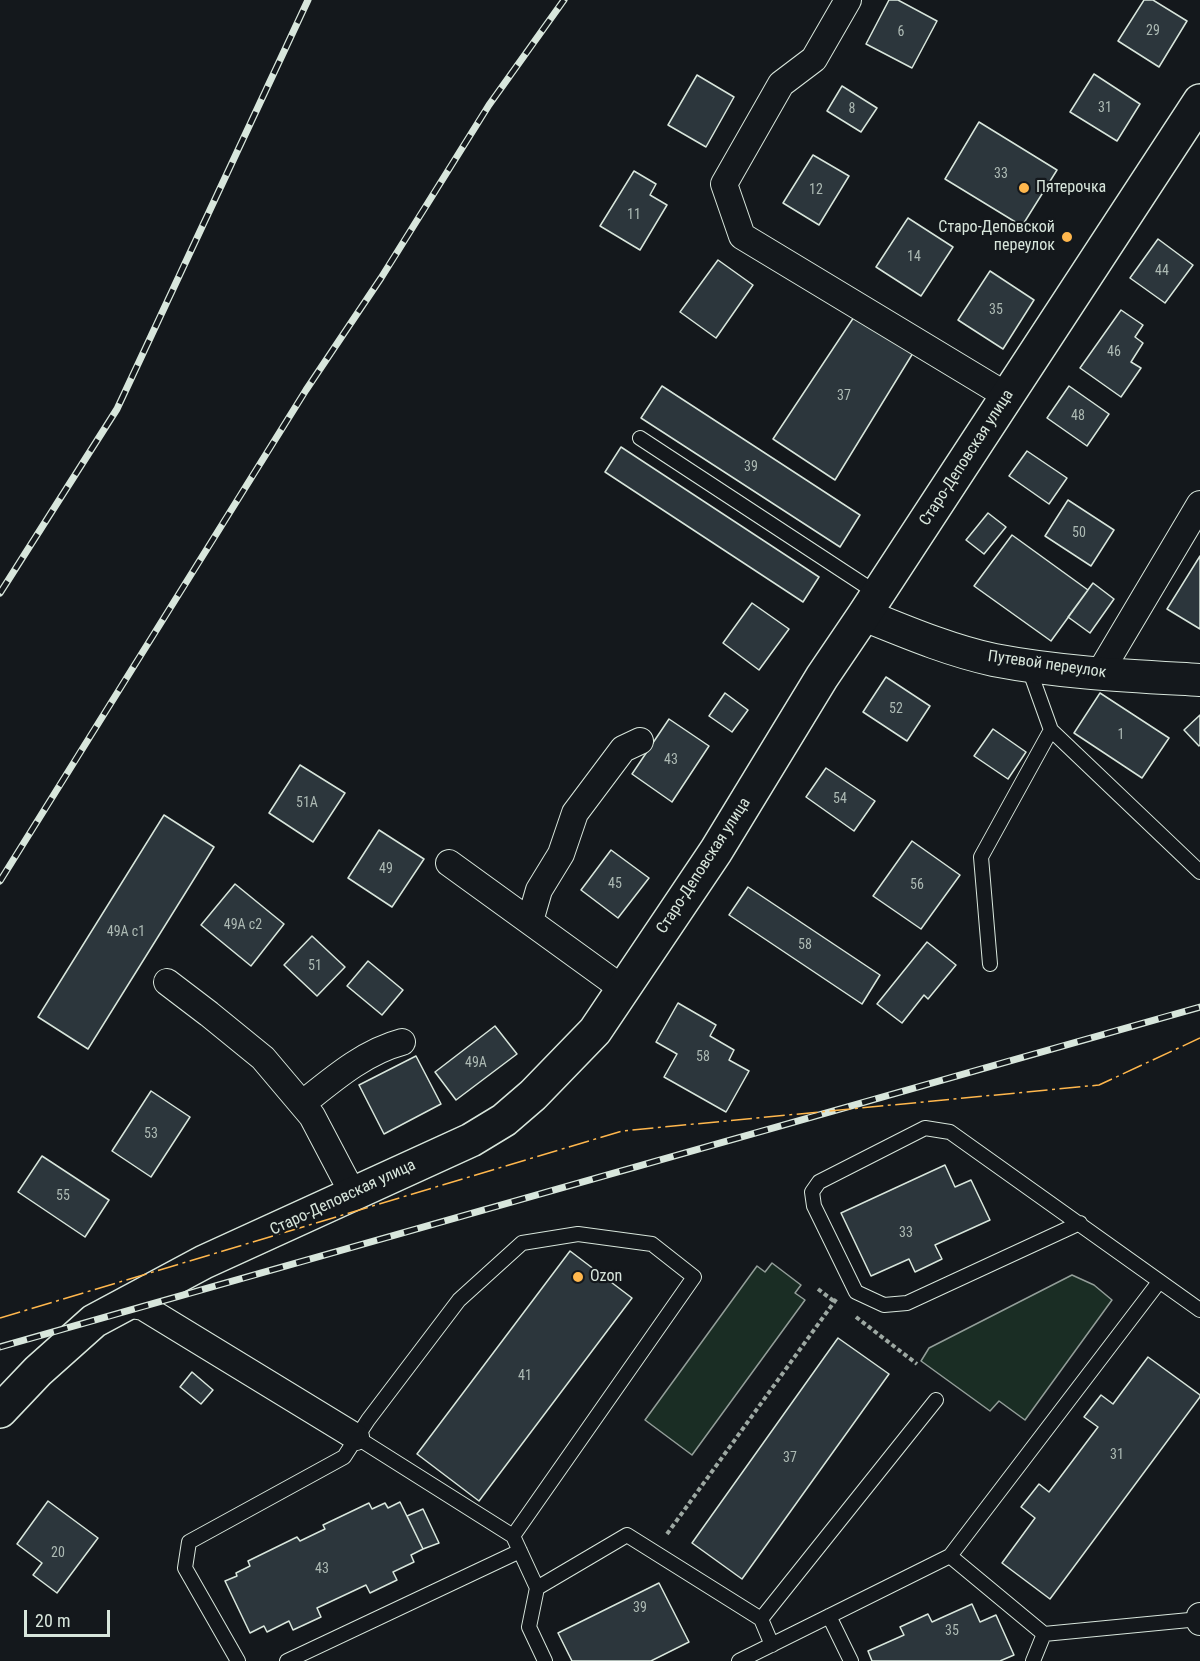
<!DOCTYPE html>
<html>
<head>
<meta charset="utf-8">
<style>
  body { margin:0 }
  #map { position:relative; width:1200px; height:1661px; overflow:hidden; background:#14181c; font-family:"Roboto Condensed",sans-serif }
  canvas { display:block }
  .scale { position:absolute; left:24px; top:1610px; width:86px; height:27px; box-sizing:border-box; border:3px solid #d8e6dc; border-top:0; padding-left:8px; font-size:18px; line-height:21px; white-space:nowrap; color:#d8e6dc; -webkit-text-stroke:4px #14181c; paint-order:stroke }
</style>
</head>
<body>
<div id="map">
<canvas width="1200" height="1661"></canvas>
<div class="scale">20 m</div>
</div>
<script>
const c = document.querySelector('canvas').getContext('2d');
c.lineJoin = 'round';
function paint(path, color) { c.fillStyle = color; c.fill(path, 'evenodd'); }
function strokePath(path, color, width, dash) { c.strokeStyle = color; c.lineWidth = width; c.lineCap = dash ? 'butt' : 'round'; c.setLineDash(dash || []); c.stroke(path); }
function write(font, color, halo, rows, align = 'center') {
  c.font = font + ' "Roboto Condensed",sans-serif'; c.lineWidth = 4.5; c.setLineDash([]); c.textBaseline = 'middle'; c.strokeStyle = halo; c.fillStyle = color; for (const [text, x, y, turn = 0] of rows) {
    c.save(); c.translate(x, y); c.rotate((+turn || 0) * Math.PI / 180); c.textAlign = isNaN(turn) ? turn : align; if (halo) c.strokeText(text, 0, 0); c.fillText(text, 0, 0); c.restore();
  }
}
const green = new Path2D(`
  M 772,1263 L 801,1285 L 795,1293 L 805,1300 L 692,1455 L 645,1420 L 757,1266 L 765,1272 Z
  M 1072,1275 L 1094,1285 L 1112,1300 L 1025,1420 L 999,1401 L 990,1411 L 921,1361 L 929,1348 Z`);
paint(green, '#1a2d24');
strokePath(green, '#939e99', 1.5);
const building = new Path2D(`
  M 889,0 L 898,0 L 937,21 L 912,68 L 866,44 Z
  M 1144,0 L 1153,0 L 1187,21 L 1159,67 L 1118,41 Z
  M 1094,74 L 1140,104 L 1117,141 L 1070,112 Z
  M 697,75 L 734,97 L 706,147 L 668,125 Z
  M 842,86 L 877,108 L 861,132 L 827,111 Z
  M 979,122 L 1057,170 L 1022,226 L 945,179 Z
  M 813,155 L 849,176 L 819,225 L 783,203 Z
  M 634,171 L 656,184 L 650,195 L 667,205 L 640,250 L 600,226 Z
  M 908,218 L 953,247 L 921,296 L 876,267 Z
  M 1158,239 L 1193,265 L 1165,303 L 1130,278 Z
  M 718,260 L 753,285 L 716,338 L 680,312 Z
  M 990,271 L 1034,300 L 1003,349 L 958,320 Z
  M 1121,310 L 1143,325 L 1135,337 L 1143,343 L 1131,362 L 1141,368 L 1121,397 L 1080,368 Z
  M 854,317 L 913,353 L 835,480 L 773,439 Z
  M 662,386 L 860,515 L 840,547 L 641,418 Z
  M 1069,386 L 1109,414 L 1087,446 L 1047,418 Z
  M 621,447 L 819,577 L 803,602 L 605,472 Z
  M 1027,451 L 1067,478 L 1049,504 L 1009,476 Z
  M 1068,500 L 1114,530 L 1091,566 L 1045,536 Z
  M 988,513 L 1006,527 L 984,554 L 966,540 Z
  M 1012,535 L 1088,590 L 1051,641 L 974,586 Z
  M 1200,556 L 1200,629 L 1167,609 Z
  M 1093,583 L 1114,599 L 1090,633 L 1068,617 Z
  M 752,603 L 789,629 L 759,670 L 723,643 Z
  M 886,677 L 930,706 L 907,741 L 863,712 Z
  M 725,693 L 748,710 L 732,732 L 709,716 Z
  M 1100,693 L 1169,738 L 1142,778 L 1074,733 Z
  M 1200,715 L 1200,745 L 1199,746 L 1184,730 Z
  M 669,719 L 709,746 L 672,802 L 632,774 Z
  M 993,729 L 1026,752 L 1008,779 L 974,756 Z
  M 300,765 L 345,793 L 313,842 L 269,813 Z
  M 826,768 L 875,801 L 854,831 L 806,797 Z
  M 164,815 L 214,847 L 88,1049 L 38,1017 Z
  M 379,830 L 424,859 L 392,907 L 348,878 Z
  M 912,841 L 960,875 L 921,929 L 873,896 Z
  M 611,850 L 649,878 L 618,918 L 581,890 Z
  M 235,884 L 284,924 L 251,966 L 201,925 Z
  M 748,887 L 880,975 L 862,1004 L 729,915 Z
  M 312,936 L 345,967 L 317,996 L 284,965 Z
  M 927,942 L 956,965 L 928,999 L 924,995 L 902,1023 L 877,1004 Z
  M 368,961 L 403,990 L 382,1015 L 347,986 Z
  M 678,1003 L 716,1025 L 710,1036 L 734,1050 L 729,1060 L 749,1071 L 726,1112 L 664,1077 L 677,1054 L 656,1042 Z
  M 495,1026 L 517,1054 L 456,1100 L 435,1072 Z
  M 416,1056 L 441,1104 L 384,1134 L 359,1085 Z
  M 151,1091 L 190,1117 L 151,1177 L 112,1151 Z
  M 42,1156 L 109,1200 L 85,1237 L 18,1192 Z
  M 945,1165 L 955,1187 L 971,1180 L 990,1220 L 935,1245 L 942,1259 L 915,1272 L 909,1259 L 871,1276 L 841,1213 Z
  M 570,1251 L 632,1298 L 479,1501 L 417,1454 Z
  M 838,1338 L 889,1374 L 742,1579 L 692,1543 Z
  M 1148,1357 L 1200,1395 L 1200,1397 L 1050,1599 L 1002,1563 L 1035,1518 L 1021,1507 L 1039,1484 L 1049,1492 L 1098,1427 L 1084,1417 L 1101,1395 L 1113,1404 Z
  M 192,1372 L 213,1390 L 201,1404 L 180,1387 Z
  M 48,1501 L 98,1538 L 57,1593 L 33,1575 L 42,1563 L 17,1544 Z
  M 400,1502 L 423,1549 L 411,1555 L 414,1562 L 393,1572 L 397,1580 L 370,1593 L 366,1585 L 317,1608 L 321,1617 L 293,1630 L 289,1621 L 267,1632 L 264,1626 L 250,1633 L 225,1581 L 237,1576 L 236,1573 L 250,1566 L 248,1561 L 297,1537 L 300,1541 L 325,1529 L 323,1525 L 369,1503 L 372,1509 L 385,1503 L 388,1508 Z
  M 423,1509 L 439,1543 L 423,1549 L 407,1516 Z
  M 659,1583 L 689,1642 L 651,1661 L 572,1661 L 558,1633 Z
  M 972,1604 L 980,1622 L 996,1615 L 1014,1655 L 1000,1661 L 872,1661 L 868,1651 L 904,1635 L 900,1627 L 928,1614 L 932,1622 Z`);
paint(building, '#2c363c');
strokePath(building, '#d8e6dc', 1.5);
const service = new Path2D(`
  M 640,438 L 878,594
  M 1028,666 L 1051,730 L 1200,872
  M 990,964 L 981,857 L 1051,730
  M 1080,1223 L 907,1303 L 884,1305 L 856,1292 L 814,1206 L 812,1192 L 819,1182 L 925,1128 L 950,1132 L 1200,1310
  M 356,1437 L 513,1536
  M 950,1556 L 1044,1634 L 1200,1619
  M 537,1588 L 529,1627 L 545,1661
  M 829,1616 L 851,1661
  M 761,1619 L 936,1400
  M 238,1661 L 185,1568 L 189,1542 L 344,1457 L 368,1420 L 459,1300 L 522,1243 L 578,1234 L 652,1244 L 694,1277 L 513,1536 L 537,1588 L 627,1535 L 761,1619 L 772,1645
  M 287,1661 L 520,1551
  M 739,1661 L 950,1556 L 1159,1282
  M 1033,1661 L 1044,1634`);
const minor = new Path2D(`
  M 848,0 L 814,59 L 781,84 L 724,184 L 742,236 L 1007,396
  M 1099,674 L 1200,504
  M 449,863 L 623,989
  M 530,921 L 539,890 L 561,854 L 575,813 L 623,749 L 640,741
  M 167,982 L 209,1014 L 263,1058 L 312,1116 L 353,1194
  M 302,1104 C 332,1080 364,1052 402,1042
  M 125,1304 L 143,1307 L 356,1437
  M 1200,1616 L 1200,1622`);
const tertiary = new Path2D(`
  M 864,615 C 906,632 951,651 994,660 C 1062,673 1132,676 1200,680`);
const secondary = new Path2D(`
  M 0,1411 L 38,1371 L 94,1321 L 204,1262 L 471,1140 L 504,1120 L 533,1095 L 595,1031 L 716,851 L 822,677 L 864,615 L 1200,101`);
strokePath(service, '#d8e6dc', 16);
strokePath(minor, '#d8e6dc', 28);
strokePath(tertiary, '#d8e6dc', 34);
strokePath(secondary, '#d8e6dc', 36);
strokePath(new Path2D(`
  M 818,1289 L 835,1302
  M 856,1317 L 917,1364
  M 667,1534 L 837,1298`), '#9da8a2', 4, [4.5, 3]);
strokePath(service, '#14181c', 14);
strokePath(minor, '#14181c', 26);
strokePath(tertiary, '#14181c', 32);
strokePath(secondary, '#14181c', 33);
const rail = new Path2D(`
  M 0,593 L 117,409 L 308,0
  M 0,881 L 306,390 L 381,278 L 489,105 L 564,0
  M 0,1347 L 1200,1007`);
strokePath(rail, '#d8e6dc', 7);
strokePath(rail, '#14181c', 4.5, [14]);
strokePath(new Path2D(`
  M 0,1318 L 622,1131 L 1099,1085 L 1200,1038`), '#ffb74d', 1.5, [21, 4.5, 3, 4.5]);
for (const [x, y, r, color] of [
  [1024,188,6,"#ffb74d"],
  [1067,237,6,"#ffb74d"],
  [578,1277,6,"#ffb74d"]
]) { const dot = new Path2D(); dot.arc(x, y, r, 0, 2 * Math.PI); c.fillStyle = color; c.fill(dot); strokePath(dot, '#14181c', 2); }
write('14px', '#adbab4', null, [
  ["29",1153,31],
  ["6",901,32],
  ["31",1105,108],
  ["8",852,109],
  ["33",1001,174],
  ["12",816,190],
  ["11",634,215],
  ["14",914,257],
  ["44",1162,271],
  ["35",996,310],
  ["46",1114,352],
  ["37",844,396],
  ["48",1078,416],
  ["39",751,467],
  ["50",1079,533],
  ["52",896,709],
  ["1",1121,735],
  ["43",671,760],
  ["54",840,799],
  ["51А",307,803],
  ["49",386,869],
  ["45",615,884],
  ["56",917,885],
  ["49А с2",243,925],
  ["49А с1",126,932],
  ["58",805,945],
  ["51",315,966],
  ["58",703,1057],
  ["49А",476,1063],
  ["53",151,1134],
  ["55",63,1196],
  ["33",906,1233],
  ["41",525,1376],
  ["31",1117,1455],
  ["37",790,1458],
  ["20",58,1553],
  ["43",322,1569],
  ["39",640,1608],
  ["35",952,1631]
]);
write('16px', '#d8e6dc', '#14181c', [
  ["Пятерочка",1036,188],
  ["Старо-Деповской",1055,228,"right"],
  ["переулок",1055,246,"right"],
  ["Ozon",590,1277]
], 'left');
write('16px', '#d8e6dc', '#14181c', [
  ["Старо-Деповская улица",967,458,-57],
  ["Путевой переулок",1047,665,8],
  ["Старо-Деповская улица",704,866,-57],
  ["Старо-Деповская улица",343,1198,-25]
]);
</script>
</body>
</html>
